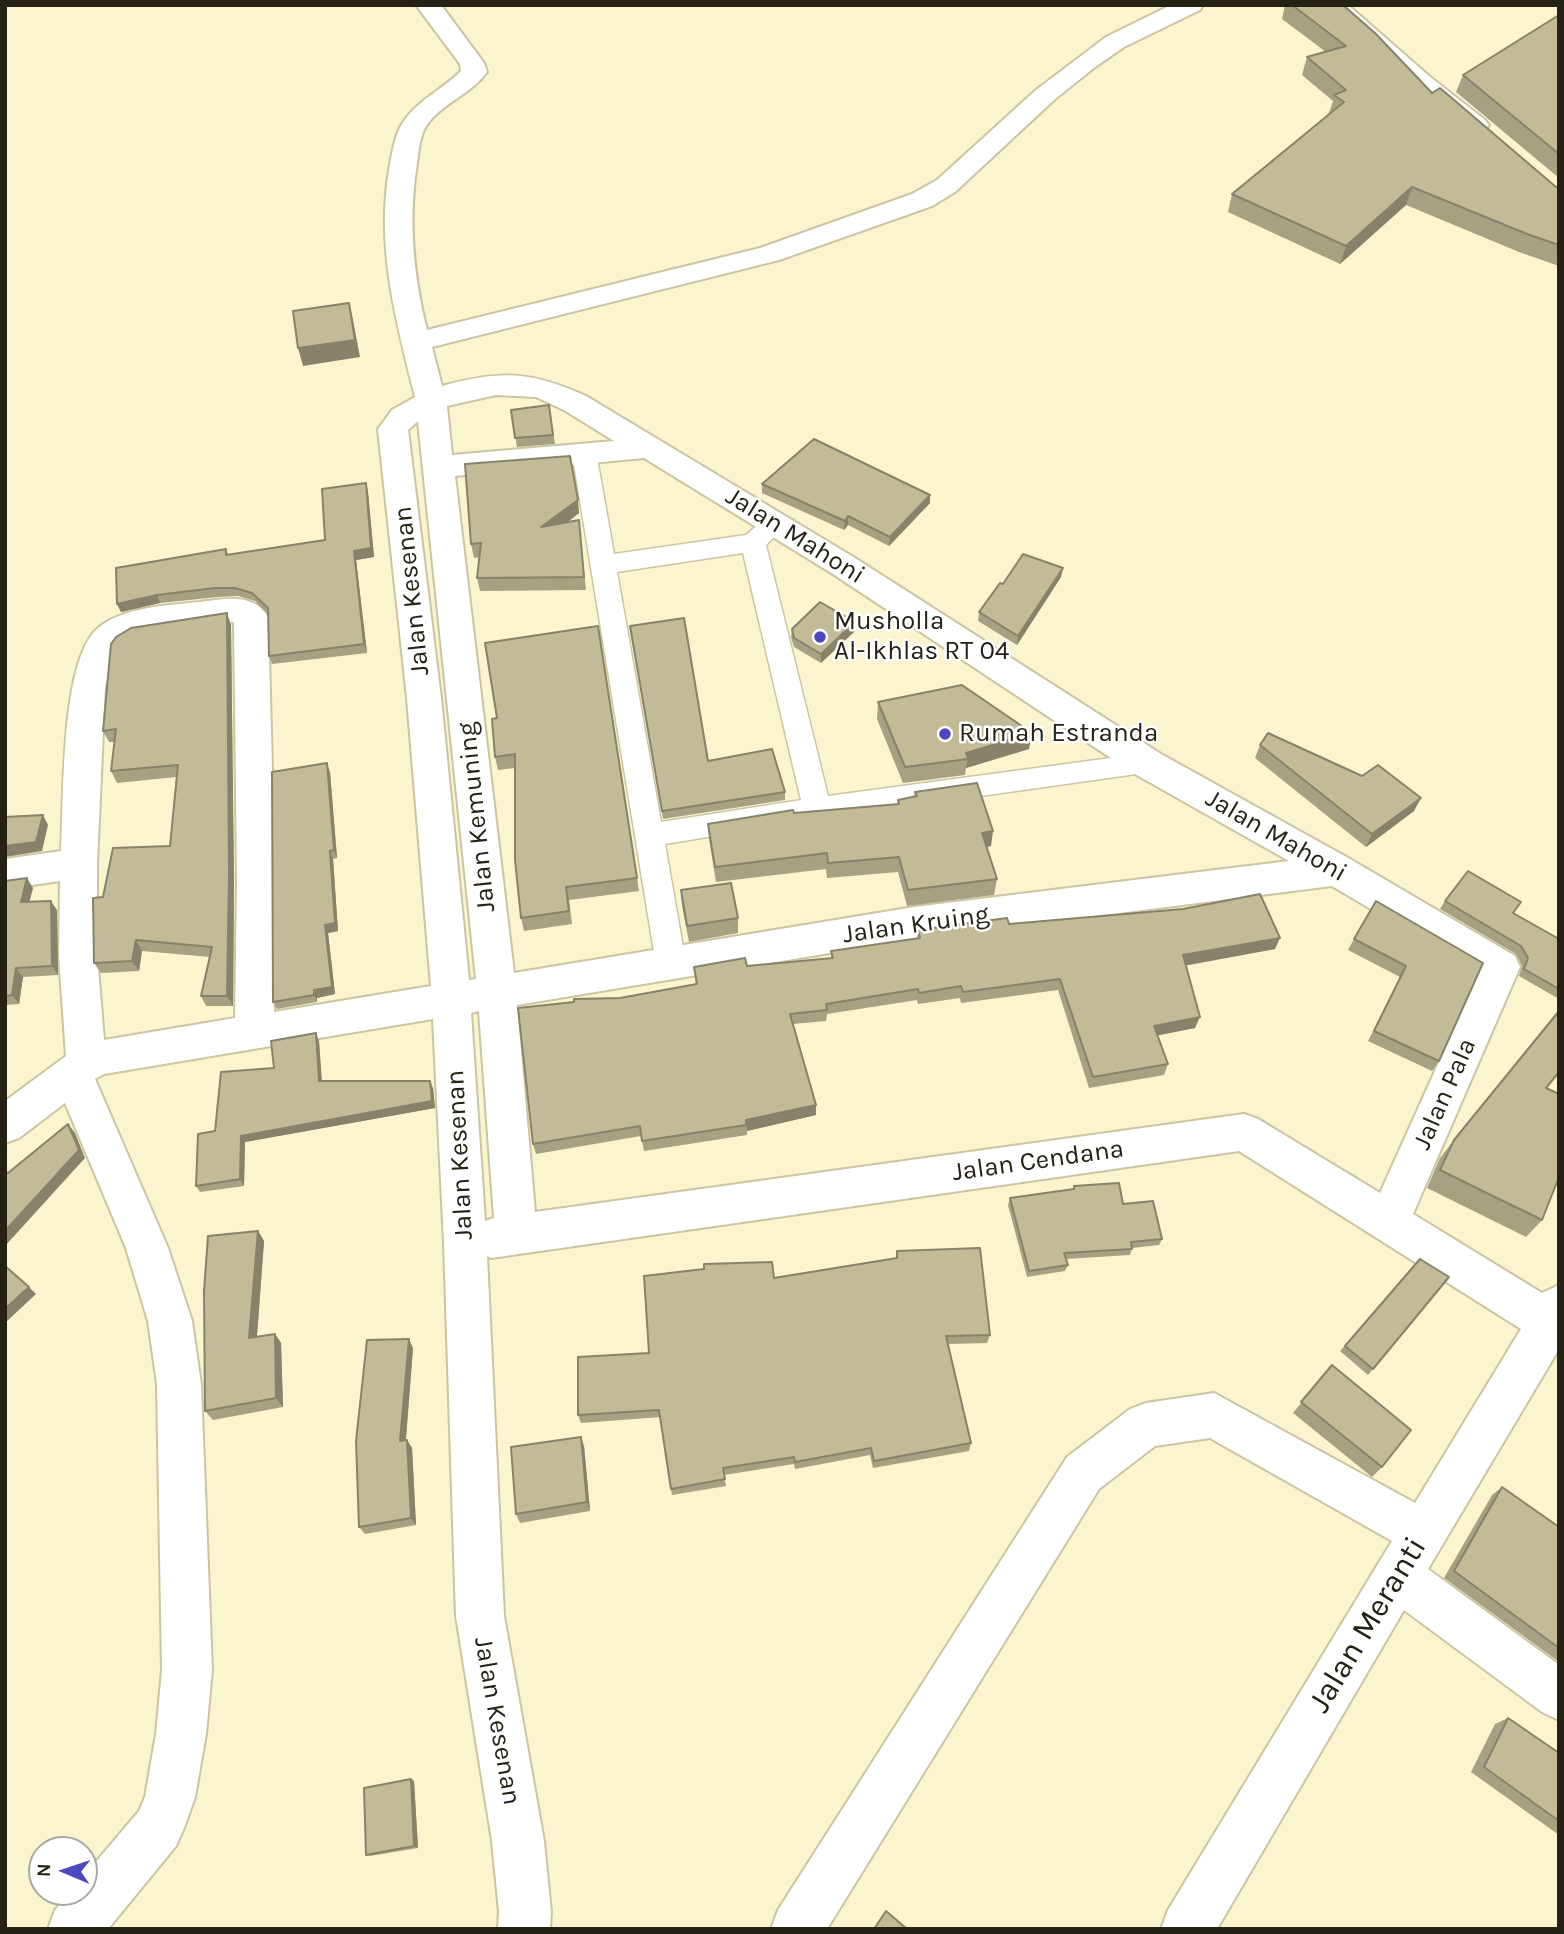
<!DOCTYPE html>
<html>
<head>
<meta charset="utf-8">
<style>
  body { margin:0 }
  #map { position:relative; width:1564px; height:1934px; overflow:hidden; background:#faf4cf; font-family:Karla,sans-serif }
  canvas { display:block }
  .frame { position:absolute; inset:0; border:7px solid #252215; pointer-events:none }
  .north { position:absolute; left:28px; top:1836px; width:70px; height:70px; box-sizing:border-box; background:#fff; border:2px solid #a8a7a1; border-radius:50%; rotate:272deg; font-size:19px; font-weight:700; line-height:28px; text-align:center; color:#252215 }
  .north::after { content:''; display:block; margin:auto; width:24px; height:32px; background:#4c48bf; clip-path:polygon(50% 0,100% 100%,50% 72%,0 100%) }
</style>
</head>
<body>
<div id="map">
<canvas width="1564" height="1934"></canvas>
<div class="frame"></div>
<div class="north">N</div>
</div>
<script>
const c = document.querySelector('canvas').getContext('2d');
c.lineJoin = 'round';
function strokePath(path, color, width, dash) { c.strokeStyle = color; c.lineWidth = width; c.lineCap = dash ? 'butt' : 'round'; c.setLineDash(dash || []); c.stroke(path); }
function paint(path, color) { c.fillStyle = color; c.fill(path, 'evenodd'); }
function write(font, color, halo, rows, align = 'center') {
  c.font = font + ' Karla,sans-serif'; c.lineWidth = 5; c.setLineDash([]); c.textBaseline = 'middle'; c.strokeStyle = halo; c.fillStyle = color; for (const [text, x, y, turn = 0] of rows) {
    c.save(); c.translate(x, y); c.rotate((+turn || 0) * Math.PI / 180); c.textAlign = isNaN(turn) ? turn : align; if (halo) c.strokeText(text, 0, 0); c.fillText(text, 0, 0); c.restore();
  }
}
const pedestrian = new Path2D(`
  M 584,444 L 592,446 L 596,452 L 614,554 L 746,535 L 766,518 L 775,515 L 784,518 L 787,524 L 766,545 L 828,796 L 1148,753 L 1158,757 L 1162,764 L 1158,771 L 817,819 L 665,844 L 686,964 L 682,973 L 671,976 L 660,973 L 656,964 L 572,452 L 576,446 ZM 743,553 L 801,800 L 661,822 L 617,572 Z`);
const minor = new Path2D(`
  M 416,5 L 441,5 L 484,63 L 487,72 C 472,93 445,102 429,122 C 420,133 419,149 417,163 C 408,220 413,274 427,330 L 760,248 L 912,194 L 937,180 L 1036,90 L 1106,37 L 1171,5 L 1203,5 L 1200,10 L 1124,47 L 1095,67 L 1054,100 L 955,192 L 932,206 L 779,260 L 432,347 L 442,386 C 500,370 531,371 586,396 L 855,558 L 1161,754 L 1350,859 L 1515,956 L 1520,967 L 1413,1214 L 1542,1293 L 1559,1285 L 1559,1349 L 1428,1569 L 1559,1665 L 1559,1720 L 1542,1712 L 1404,1610 L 1217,1929 L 1161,1929 L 1168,1910 L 1392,1541 L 1210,1438 L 1155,1446 L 1099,1489 L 827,1929 L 771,1929 L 778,1910 L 1067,1457 L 1130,1409 L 1146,1403 L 1214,1393 L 1415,1503 L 1521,1329 L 1239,1151 L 491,1258 L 487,1256 L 504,1616 L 544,1841 L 551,1912 L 550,1929 L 498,1929 L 499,1912 L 492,1841 L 456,1616 L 444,1243 L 433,1019 L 104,1074 L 95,1079 L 168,1248 L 192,1321 L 201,1384 L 212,1670 L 206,1734 L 195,1797 L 184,1828 L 176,1846 L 108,1929 L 48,1929 L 55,1910 L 71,1892 L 84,1892 L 84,1876 L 139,1811 L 145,1797 L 156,1734 L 162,1670 L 157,1384 L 148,1321 L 126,1248 L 65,1103 L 19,1138 L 5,1143 L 5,1101 L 66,1056 L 59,956 L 60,881 L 5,889 L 5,859 L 61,851 C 64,802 60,660 98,628 C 123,607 169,605 200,602 C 224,599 253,592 268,617 L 275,884 L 274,1012 L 431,986 L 407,698 L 378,429 L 392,410 L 415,397 C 396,321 376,248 389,170 C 392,155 394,137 402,124 C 417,100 442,90 461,71 L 460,64 ZM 496,395 L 536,397 L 564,410 L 614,441 L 452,455 L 447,406 ZM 418,421 L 476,979 L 469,980 L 441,698 L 408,430 ZM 644,458 L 833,574 L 1135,774 L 1289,861 L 914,907 L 514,973 L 455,476 ZM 234,622 L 237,884 L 235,1018 L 104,1040 L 97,956 L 97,864 L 105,687 L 114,655 L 120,647 L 136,637 ZM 1332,886 L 1479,973 L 1380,1193 L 1258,1119 L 1244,1114 L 535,1212 L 517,1005 L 914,939 ZM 479,1011 L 494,1218 L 485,1221 L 471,1013 Z
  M 1321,5 L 1348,5 L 1429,76 L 1485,120 L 1489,125 L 1485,130 L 1476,133 L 1467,130 L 1411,86 Z`);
strokePath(pedestrian, '#ccc5a2', 3);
strokePath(minor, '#ccc5a2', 4);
paint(pedestrian, '#fff');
paint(minor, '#fff');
paint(new Path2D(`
  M 1285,5 L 1343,5 L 1432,93 L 1556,187 L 1559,187 L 1559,266 L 1519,252 L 1406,205 L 1340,264 L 1228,212 L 1232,194 L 1330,114 L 1329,113 L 1333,101 L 1302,75 L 1307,57 L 1326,52 L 1282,19 Z
  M 1559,15 L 1559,178 L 1456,92 L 1463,75 Z
  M 549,405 L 555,444 L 517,447 L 511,410 Z
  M 366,483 L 368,492 L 374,557 L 356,560 L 367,653 L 272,664 L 269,656 L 268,614 L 255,601 L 238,596 L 218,597 L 160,603 L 121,612 L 117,604 L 226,549 L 228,554 L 325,540 Z
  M 762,484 L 930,495 L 930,503 L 889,546 L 848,525 L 844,530 L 762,493 Z
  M 579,513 L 568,522 L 579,520 L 586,590 L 480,591 L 477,578 L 480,557 L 474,558 L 471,544 Z
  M 1061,577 L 1017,645 L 978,621 L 979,612 L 1003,584 Z
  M 231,625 L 234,884 L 233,1006 L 206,1006 L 201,996 L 210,957 L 142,951 L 139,971 L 101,973 L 94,963 L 103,897 L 170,846 L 176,777 L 117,783 L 111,771 L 115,742 L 109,742 L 103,731 Z
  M 630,626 L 708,761 L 785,792 L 785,800 L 663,819 Z
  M 792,629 L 855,631 L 821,663 L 794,647 L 791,637 Z
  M 878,702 L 1029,749 L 966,768 L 965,775 L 903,783 L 877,719 Z
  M 492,719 L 637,878 L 639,891 L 569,900 L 572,924 L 524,931 L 521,918 L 515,768 L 498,770 L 495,757 Z
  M 1260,745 L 1414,811 L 1366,847 L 1255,758 Z
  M 330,772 L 337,858 L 333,859 L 338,931 L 328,933 L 335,994 L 317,998 L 317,1002 L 277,1009 L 273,1002 Z
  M 915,792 L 991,846 L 987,847 L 997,879 L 994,895 L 907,906 L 898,872 L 827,878 L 826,869 L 716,882 L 709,839 L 708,824 L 794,813 L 898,804 L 898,800 L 914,797 Z
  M 5,881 L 33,888 L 29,902 L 57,910 L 58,975 L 23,977 L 19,1004 L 5,1005 Z
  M 681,890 L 738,918 L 738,933 L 689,942 L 682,906 Z
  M 1445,901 L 1514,913 L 1559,939 L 1559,999 L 1519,976 L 1522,966 L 1516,954 L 1440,909 Z
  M 1009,924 L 1275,949 L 1185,965 L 1195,1028 L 1158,1035 L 1168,1064 L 1164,1075 L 1089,1088 L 1058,990 L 961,1003 L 960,998 L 918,1004 L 917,1000 L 827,1014 L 826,1021 L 793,1024 L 816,1105 L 816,1115 L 747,1131 L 747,1135 L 644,1151 L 641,1136 L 536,1154 L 533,1144 L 620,998 L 696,985 L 694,967 L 747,966 L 831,958 L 831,951 L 917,938 L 918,930 Z
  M 1354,939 L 1483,963 L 1439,1061 L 1432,1071 L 1368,1041 L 1400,977 L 1348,950 Z
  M 319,1041 L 322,1081 L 433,1088 L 435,1108 L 245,1142 L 244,1186 L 200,1192 L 196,1186 L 215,1131 L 274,1068 Z
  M 1546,1088 L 1542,1220 L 1526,1237 L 1427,1188 L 1440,1158 L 1454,1140 Z
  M 1074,1186 L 1123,1204 L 1162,1239 L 1159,1245 L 1132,1248 L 1130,1255 L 1066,1259 L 1068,1265 L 1065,1271 L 1027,1277 L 1008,1205 L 1010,1198 L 1073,1189 Z
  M 258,1231 L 264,1241 L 257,1337 L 275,1334 L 281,1343 L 283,1407 L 213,1420 L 205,1411 Z
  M 897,1251 L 990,1335 L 987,1343 L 948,1344 L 971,1443 L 969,1451 L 873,1468 L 870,1455 L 795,1469 L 794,1464 L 724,1475 L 726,1486 L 672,1495 L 661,1417 L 581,1423 L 578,1415 L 649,1353 L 896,1258 Z
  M 1420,1259 L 1449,1277 L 1368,1375 L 1340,1351 Z
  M 413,1348 L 406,1440 L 407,1440 L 412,1448 L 416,1525 L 365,1534 L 359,1527 Z
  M 1332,1365 L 1382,1467 L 1372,1477 L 1293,1413 Z
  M 584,1446 L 590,1511 L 520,1523 L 516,1514 Z
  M 1502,1487 L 1559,1527 L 1559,1662 L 1444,1578 L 1492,1495 Z
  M 1508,1718 L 1559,1753 L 1559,1835 L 1471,1772 L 1495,1724 Z
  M 411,1779 L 414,1781 L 418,1848 L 370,1856 L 366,1855 Z`), '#a6a183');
paint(new Path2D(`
  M 1412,187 L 1406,205 L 1340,264 L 1346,246 Z
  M 349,303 L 353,320 L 360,357 L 303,366 L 298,348 Z
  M 366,483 L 368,492 L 374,557 L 356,560 L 367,653 L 364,644 L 354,551 Z
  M 930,495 L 930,503 L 889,546 L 890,537 Z
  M 578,500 L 579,513 L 544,540 L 541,527 Z
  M 848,516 L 848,525 L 844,530 L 845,521 Z
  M 1063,568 L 1061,577 L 1017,645 L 1018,636 Z
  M 157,595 L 160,603 L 121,612 L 117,604 Z
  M 227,613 L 231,625 L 234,884 L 233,1006 L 227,996 Z
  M 855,622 L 855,631 L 821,663 L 821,654 Z
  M 1032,733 L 1029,749 L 966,768 L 968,759 L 966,753 Z
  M 327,763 L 330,772 L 337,858 L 334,850 Z
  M 1421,798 L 1414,811 L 1366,847 L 1372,834 Z
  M 43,815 L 48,825 L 42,851 L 5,857 L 5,846 Z
  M 993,831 L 991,846 L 980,848 L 982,833 Z
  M 330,851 L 333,859 L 338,931 L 328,933 L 335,994 L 317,998 L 317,1002 L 314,995 L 314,990 L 325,925 Z
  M 27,878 L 33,888 L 27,911 L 21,902 Z
  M 51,901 L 57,910 L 58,975 L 52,966 Z
  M 1280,938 L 1275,949 L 1178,967 L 1183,955 Z
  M 136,940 L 142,951 L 139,971 L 132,961 Z
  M 16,968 L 23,977 L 19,1004 L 12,995 Z
  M 1200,1017 L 1195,1028 L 1150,1037 L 1154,1026 Z
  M 316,1033 L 319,1041 L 322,1088 L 319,1081 Z
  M 430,1081 L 433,1088 L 435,1108 L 245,1142 L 244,1186 L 240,1179 L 241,1136 Z
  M 816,1105 L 816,1115 L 747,1131 L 746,1120 Z
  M 68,1124 L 75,1133 L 85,1158 L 5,1246 L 5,1231 Z
  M 258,1231 L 264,1241 L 256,1348 L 249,1338 Z
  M 29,1287 L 36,1294 L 5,1323 L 5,1309 Z
  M 275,1334 L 281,1343 L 283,1407 L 276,1398 Z
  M 409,1339 L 413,1348 L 405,1449 L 400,1441 Z
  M 581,1437 L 584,1446 L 590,1511 L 587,1502 Z
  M 407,1440 L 412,1448 L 416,1525 L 411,1518 Z
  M 411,1779 L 414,1781 L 418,1848 L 414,1846 Z`), '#87836a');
const building = new Path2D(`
  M 1292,5 L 1343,5 L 1375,33 L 1432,93 L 1440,88 L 1556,187 L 1559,187 L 1559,245 L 1527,234 L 1412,187 L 1346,246 L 1232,194 L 1344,102 L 1334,95 L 1346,90 L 1307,57 L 1346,46 Z
  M 1559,15 L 1559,154 L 1463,75 Z
  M 349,303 L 355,340 L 298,348 L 293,311 Z
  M 549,405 L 553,435 L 515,438 L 511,410 Z
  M 814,439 L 930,495 L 890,537 L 848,516 L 845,521 L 762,484 Z
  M 570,456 L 578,500 L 541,527 L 579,520 L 584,577 L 477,578 L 481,543 L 471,544 L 465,464 Z
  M 366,483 L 371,548 L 354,551 L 364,644 L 269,656 L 268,608 L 252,593 L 235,588 L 215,588 L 157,595 L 117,604 L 116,568 L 226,549 L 226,555 L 325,540 L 322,489 Z
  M 1023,554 L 1063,568 L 1018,636 L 979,612 L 1000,583 L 1003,584 Z
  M 820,602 L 855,622 L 821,654 L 794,638 L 792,629 Z
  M 227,613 L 229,873 L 227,996 L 201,996 L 212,947 L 136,940 L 132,961 L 94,963 L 93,898 L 103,897 L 113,848 L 170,846 L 178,765 L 111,771 L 116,729 L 103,731 L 111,644 L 116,637 L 131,628 Z
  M 684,618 L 708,761 L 772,749 L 785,792 L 662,811 L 630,626 Z
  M 598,626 L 637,878 L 566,887 L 569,911 L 521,918 L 515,860 L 515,754 L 495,757 L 492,719 L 497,718 L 485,643 Z
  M 962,685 L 1032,733 L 966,753 L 968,759 L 905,767 L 878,702 Z
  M 1268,733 L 1362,776 L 1378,765 L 1421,798 L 1372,834 L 1260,745 Z
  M 327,763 L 334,850 L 330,851 L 335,923 L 325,925 L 332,987 L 314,990 L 314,995 L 273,1002 L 272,772 Z
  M 977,783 L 993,831 L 982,833 L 997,879 L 908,890 L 899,857 L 828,863 L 827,853 L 715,867 L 708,824 L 793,810 L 794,813 L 899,804 L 898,800 L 917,796 L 915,792 Z
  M 43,815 L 36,842 L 5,846 L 5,817 Z
  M 1468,871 L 1521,902 L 1513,913 L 1559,939 L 1559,989 L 1524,969 L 1528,958 L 1521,946 L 1445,901 Z
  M 27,878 L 21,902 L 51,901 L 52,966 L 16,968 L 12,995 L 5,996 L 5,881 Z
  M 731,883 L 738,918 L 687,926 L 681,890 Z
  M 1260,894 L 1280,938 L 1183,955 L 1200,1017 L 1154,1026 L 1168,1064 L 1093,1077 L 1060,979 L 963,992 L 961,986 L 919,993 L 918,989 L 826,1004 L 827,1010 L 790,1014 L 816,1105 L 746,1120 L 746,1125 L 642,1141 L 640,1126 L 533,1144 L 518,1008 L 574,1002 L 574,999 L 620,998 L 697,984 L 694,967 L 745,958 L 747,966 L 833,958 L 831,951 L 920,938 L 918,930 L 1007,918 L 1009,924 L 1183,909 Z
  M 1376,901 L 1483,963 L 1439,1061 L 1374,1031 L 1406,966 L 1354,939 Z
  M 1559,1011 L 1559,1072 L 1546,1088 L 1559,1094 L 1559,1177 L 1542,1220 L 1440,1170 L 1454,1140 Z
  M 316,1033 L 319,1081 L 430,1081 L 432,1101 L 241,1136 L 240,1179 L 196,1186 L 198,1134 L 215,1131 L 221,1072 L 274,1068 L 271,1041 Z
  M 68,1124 L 79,1150 L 5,1231 L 5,1172 L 8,1173 Z
  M 1119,1183 L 1123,1204 L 1153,1201 L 1162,1239 L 1131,1242 L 1132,1249 L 1064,1253 L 1068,1265 L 1029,1271 L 1010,1198 L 1074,1189 L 1074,1186 Z
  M 258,1231 L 249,1338 L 275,1334 L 276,1398 L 205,1411 L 204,1291 L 208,1236 Z
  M 980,1248 L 990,1335 L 946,1336 L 971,1443 L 874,1461 L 871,1448 L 795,1462 L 794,1457 L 723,1468 L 725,1479 L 671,1489 L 659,1410 L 578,1415 L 578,1357 L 649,1353 L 644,1276 L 704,1269 L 704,1264 L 772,1262 L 774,1278 L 897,1258 L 897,1251 Z
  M 1420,1259 L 1449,1277 L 1373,1369 L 1345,1346 Z
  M 5,1266 L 29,1287 L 5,1309 Z
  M 409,1339 L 400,1441 L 407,1440 L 411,1518 L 359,1527 L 356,1441 L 367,1340 Z
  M 1332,1365 L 1411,1430 L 1382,1467 L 1301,1402 Z
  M 581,1437 L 587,1502 L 516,1514 L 511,1447 Z
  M 1502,1487 L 1559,1527 L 1559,1648 L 1454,1571 Z
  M 1508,1718 L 1559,1753 L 1559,1821 L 1484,1767 Z
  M 411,1779 L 414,1846 L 366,1855 L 364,1788 Z
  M 886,1911 L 907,1929 L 874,1929 Z`);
paint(building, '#c1bb98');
strokePath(building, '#87836a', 2);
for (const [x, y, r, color] of [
  [820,637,7,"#4c48bf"],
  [945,734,7,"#4c48bf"]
]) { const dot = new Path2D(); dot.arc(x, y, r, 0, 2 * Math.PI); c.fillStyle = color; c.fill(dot); strokePath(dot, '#fff', 2.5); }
write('26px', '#252215', '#fff', [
  ["Jalan Mahoni",795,536,32],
  ["Jalan Kesenan",412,591,-96],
  ["Jalan Kemuning",477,817,-96],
  ["Jalan Mahoni",1276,836,30],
  ["Jalan Kruing",916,925,-8],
  ["Jalan Pala",1445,1094,-66],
  ["Jalan Kesenan",460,1155,-93],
  ["Jalan Cendana",1038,1161,-8],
  ["Jalan Kesenan",497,1721,80]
]);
write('26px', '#252215', '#fff', [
  ["Musholla",834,622],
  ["Al-Ikhlas RT 04",834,652],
  ["Rumah Estranda",959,734]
], 'left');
write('32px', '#252215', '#fff', [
  ["Jalan Meranti",1368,1625,-59]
]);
</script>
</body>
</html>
